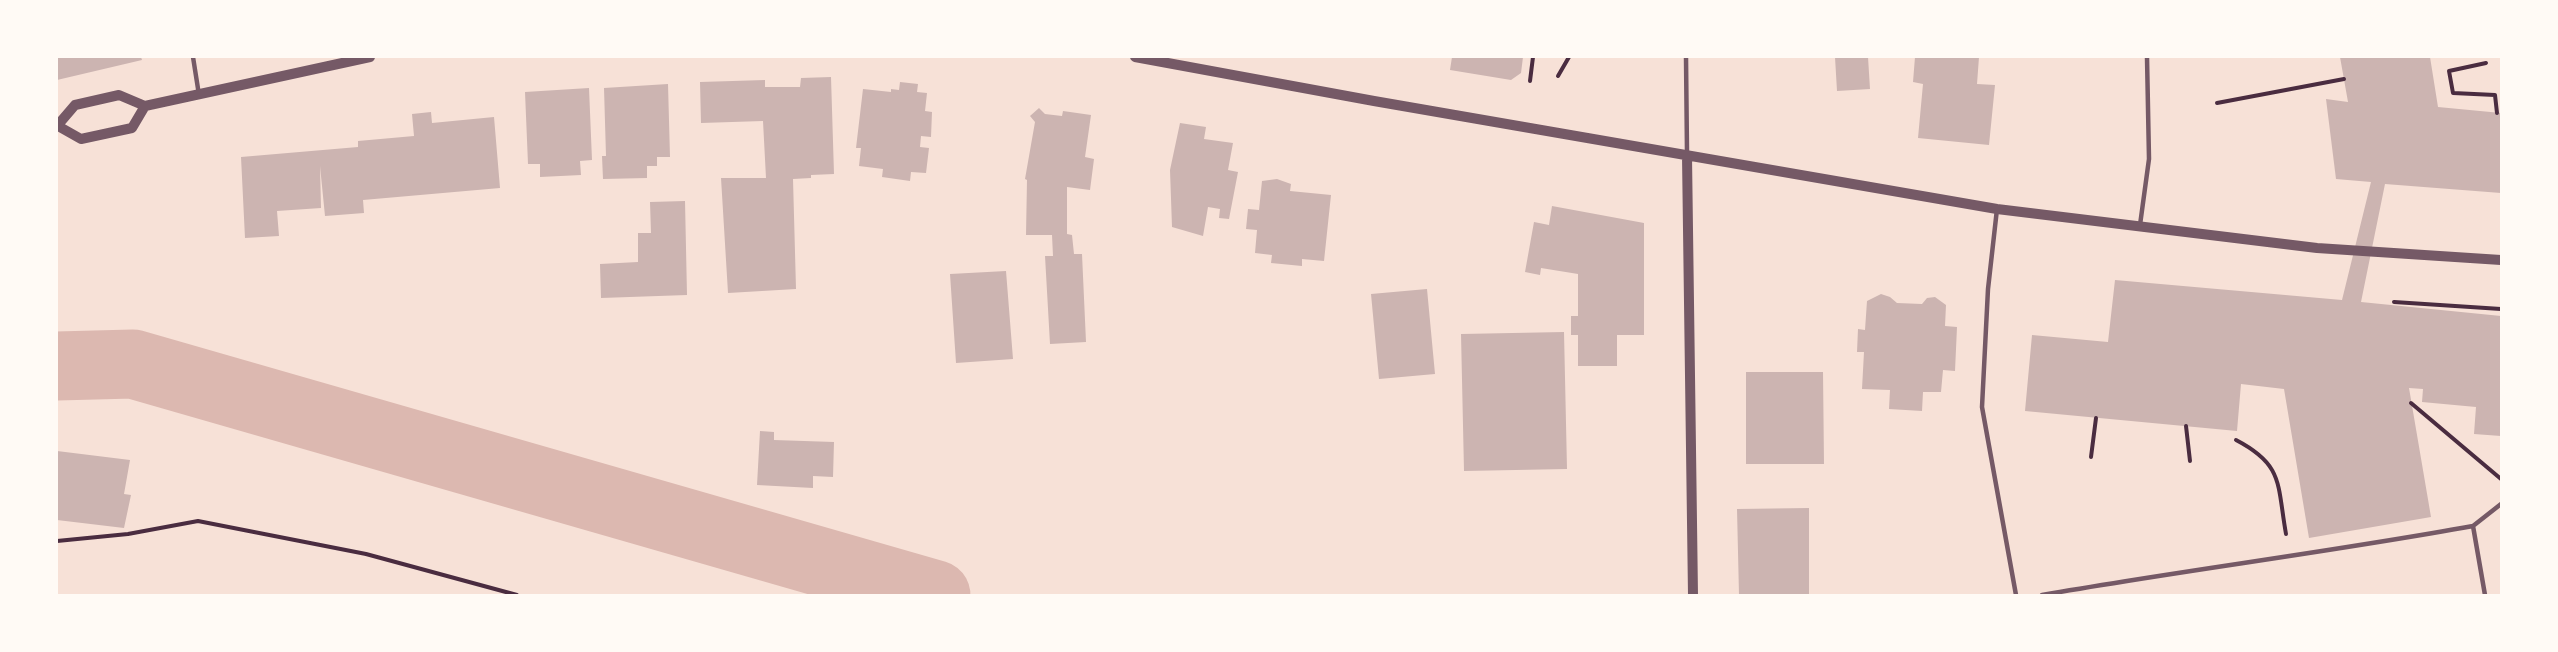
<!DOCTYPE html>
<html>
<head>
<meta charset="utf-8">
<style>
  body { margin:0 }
  #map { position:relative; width:2558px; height:652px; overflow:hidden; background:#f7e1d7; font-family:"Varela Round",sans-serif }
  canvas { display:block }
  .frame { position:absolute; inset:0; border:58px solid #fffaf5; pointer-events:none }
</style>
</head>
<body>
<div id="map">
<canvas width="2558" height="652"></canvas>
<div class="frame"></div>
</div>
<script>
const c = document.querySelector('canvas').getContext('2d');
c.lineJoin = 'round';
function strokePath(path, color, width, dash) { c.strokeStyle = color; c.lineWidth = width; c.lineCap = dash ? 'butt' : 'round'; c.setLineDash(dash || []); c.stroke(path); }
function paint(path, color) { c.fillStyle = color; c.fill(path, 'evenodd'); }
strokePath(new Path2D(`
  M 57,366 L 133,364 L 936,595`), '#dcb8b0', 69);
paint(new Path2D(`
  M 57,57 L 141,57 L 142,60 L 57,80 Z
  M 1452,57 L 1523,57 L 1521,73 L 1511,80 L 1450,70 Z
  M 1835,57 L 1868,57 L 1870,89 L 1837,91 Z
  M 1915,57 L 1979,57 L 1977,84 L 1995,85 L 1989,145 L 1918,138 L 1923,84 L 1913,82 Z
  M 2340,57 L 2430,57 L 2438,107 L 2501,113 L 2501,193 L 2385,184 L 2361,302 L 2501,316 L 2501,436 L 2474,434 L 2476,407 L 2422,402 L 2423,389 L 2409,388 L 2431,517 L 2309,538 L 2284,389 L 2241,384 L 2237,431 L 2025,411 L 2032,335 L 2108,342 L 2115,280 L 2342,300 L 2371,182 L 2336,179 L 2326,99 L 2348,102 Z
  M 831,77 L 834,174 L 811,175 L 811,178 L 793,179 L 796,289 L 728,293 L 721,178 L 766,178 L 763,121 L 701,123 L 700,82 L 765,80 L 765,87 L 800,87 L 801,78 Z
  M 900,82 L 918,84 L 917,92 L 927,93 L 925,111 L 932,112 L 931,137 L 921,136 L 920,147 L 929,148 L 926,173 L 911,172 L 910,181 L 882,177 L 883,169 L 859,166 L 861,148 L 856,148 L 863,89 L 891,92 L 891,89 L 899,90 Z
  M 668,84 L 670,157 L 657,157 L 657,166 L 647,166 L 647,178 L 603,179 L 602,156 L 606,156 L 604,88 Z
  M 589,88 L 592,160 L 580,161 L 581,175 L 540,177 L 540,164 L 528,164 L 525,92 Z
  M 1039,108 L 1045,114 L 1062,116 L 1063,111 L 1091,115 L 1085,157 L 1094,159 L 1090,190 L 1067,187 L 1067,234 L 1072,235 L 1074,254 L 1082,254 L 1086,342 L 1050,344 L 1045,256 L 1053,256 L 1052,235 L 1026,235 L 1027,180 L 1025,179 L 1035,122 L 1030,116 Z
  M 431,112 L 432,123 L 494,117 L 500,188 L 363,200 L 364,213 L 325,216 L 320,166 L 321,208 L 277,211 L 279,236 L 245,238 L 241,157 L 358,147 L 358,141 L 414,136 L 412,114 Z
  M 1180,123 L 1206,127 L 1204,139 L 1233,143 L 1228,170 L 1238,172 L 1229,219 L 1219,218 L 1220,209 L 1208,207 L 1203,236 L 1172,227 L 1170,170 Z
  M 1277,179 L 1291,184 L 1290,191 L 1331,195 L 1324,261 L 1302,259 L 1302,266 L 1271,263 L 1272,255 L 1255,253 L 1257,230 L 1246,229 L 1248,209 L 1259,210 L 1262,181 Z
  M 685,201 L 687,295 L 601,298 L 600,264 L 638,262 L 638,233 L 651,233 L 650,202 Z
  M 1552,206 L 1644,223 L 1644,335 L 1617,335 L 1617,366 L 1578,366 L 1578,335 L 1571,335 L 1571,316 L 1578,316 L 1578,274 L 1541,268 L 1540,275 L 1525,272 L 1534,222 L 1549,225 Z
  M 1006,271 L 1013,359 L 956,363 L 950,274 Z
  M 1427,289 L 1435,374 L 1379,379 L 1371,294 Z
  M 1881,294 L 1890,297 L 1897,303 L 1922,304 L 1927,298 L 1935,297 L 1946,305 L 1945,326 L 1957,327 L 1955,371 L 1943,370 L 1941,392 L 1923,392 L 1922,411 L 1889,409 L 1890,390 L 1862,389 L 1864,352 L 1857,352 L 1858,329 L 1865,330 L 1867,301 Z
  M 1564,332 L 1567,469 L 1464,471 L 1461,334 Z
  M 1746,372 L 1823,372 L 1824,464 L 1746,464 Z
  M 760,431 L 774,432 L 774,440 L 834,442 L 833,477 L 813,476 L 813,488 L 757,485 Z
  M 57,451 L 130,460 L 124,494 L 131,495 L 124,528 L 57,520 Z
  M 1809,508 L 1809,595 L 1739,595 L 1737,509 Z`), '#ccb4b1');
strokePath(new Path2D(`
  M 2486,63 L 2449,71 L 2453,93 L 2495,95 L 2497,113
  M 1558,76 L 1569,57
  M 1530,81 L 1533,57
  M 2217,103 L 2344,79
  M 2394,302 L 2501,309
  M 2411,403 L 2501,479
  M 2186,426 L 2190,461
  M 2236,440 C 2284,465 2277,484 2286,534
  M 2091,457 L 2096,418
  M 57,541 L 128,534 L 198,521 L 366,554 L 517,595`), '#4a2c40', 4);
strokePath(new Path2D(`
  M 193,57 L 199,95
  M 1686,57 L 1687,153
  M 1997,209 L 1988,289 L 1982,407 L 2016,595
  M 2140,225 L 2149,159 L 2147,57
  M 2042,595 C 2185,570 2330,552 2473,526
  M 2485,595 L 2473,526 L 2501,504`), '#755966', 4.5);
strokePath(new Path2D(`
  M 1135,57 L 1374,101 L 1997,209 L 2317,248 L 2501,260
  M 57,126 L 75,105 L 119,95 L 145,106 L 370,57
  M 58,126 L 81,139 L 132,128 L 145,106
  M 1687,156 L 1693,595`), '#755966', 10);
</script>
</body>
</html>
